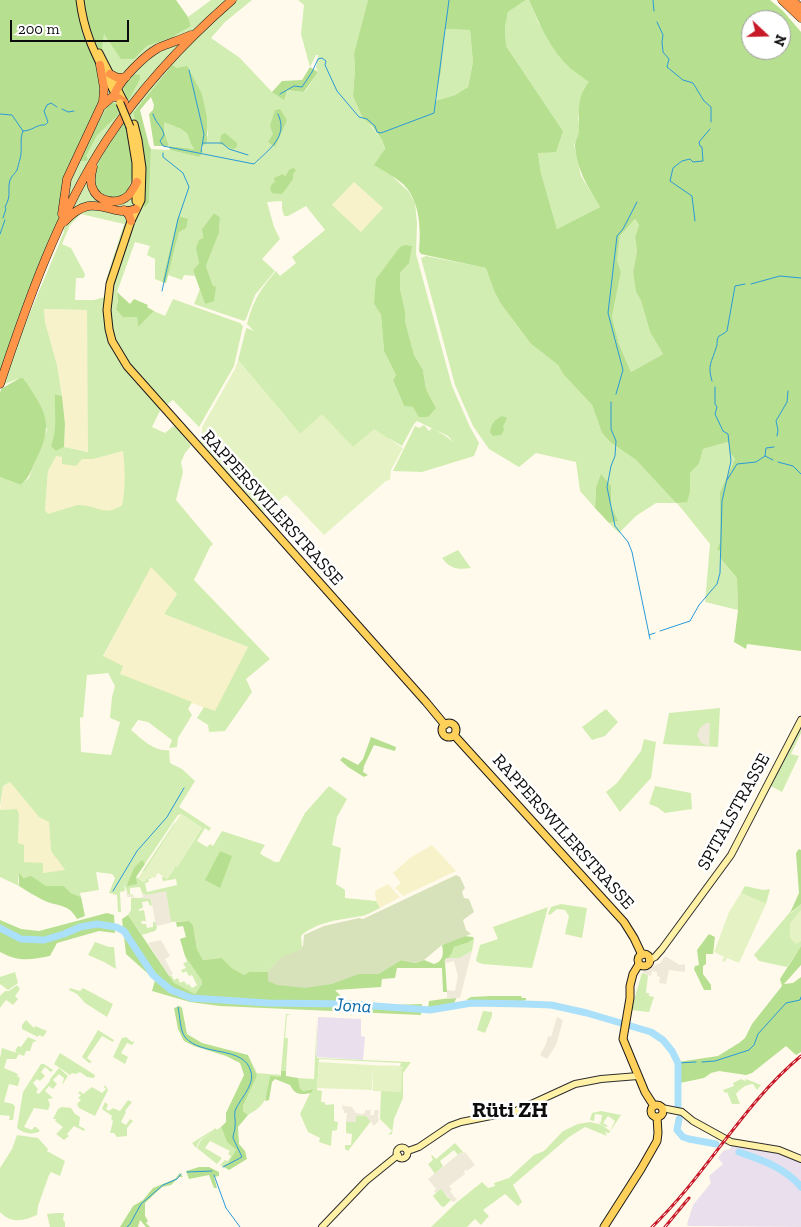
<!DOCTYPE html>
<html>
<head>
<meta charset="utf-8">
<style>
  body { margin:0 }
  #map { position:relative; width:801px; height:1227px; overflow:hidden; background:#fffaeb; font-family:"Zilla Slab",serif }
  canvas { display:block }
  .north { position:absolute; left:741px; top:10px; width:50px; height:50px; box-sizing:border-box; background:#fff; border:1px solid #9e9e9e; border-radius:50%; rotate:111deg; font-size:14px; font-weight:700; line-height:20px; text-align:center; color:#0c0c0c }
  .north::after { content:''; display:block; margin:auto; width:18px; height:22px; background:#c71928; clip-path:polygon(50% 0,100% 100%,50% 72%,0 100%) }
  .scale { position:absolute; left:10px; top:20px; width:119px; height:22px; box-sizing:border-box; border:2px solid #0c0c0c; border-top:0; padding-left:6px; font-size:15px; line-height:18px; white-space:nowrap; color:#0c0c0c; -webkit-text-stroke:4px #fff; paint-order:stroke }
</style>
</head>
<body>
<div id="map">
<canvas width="801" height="1227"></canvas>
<div class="north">N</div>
<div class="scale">200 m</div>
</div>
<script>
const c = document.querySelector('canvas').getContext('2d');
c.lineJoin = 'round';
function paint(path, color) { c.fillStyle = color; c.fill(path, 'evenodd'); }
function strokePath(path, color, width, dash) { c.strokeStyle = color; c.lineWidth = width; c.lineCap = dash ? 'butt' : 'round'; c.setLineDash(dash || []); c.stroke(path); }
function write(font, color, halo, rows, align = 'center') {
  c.font = font + ' "Zilla Slab",serif'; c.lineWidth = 5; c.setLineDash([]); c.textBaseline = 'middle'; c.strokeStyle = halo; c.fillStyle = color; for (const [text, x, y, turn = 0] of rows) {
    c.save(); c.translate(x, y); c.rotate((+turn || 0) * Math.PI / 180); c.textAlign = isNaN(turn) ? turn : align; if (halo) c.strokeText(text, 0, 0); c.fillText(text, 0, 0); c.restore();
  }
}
paint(new Path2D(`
  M 318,1017 L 361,1019 L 361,1036 L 365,1037 L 363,1060 L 316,1057 Z
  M 733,1143 L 779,1150 L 801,1161 L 801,1227 L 688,1226 L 687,1224 L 693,1205 L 711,1183 L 709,1176 L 723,1164 L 718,1158 L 723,1151 L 730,1149 Z`), '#eadfec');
paint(new Path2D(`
  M 354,182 L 383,208 L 361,232 L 332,205 Z
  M 44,309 L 87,310 L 89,452 L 64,447 L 65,424 L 62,396 L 57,365 L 45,322 Z
  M 123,451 L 126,471 L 125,489 L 122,505 L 113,511 L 103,511 L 82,505 L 77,505 L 48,515 L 45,510 L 48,471 L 55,456 L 93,459 Z
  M 151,566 L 177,594 L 164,614 L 248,647 L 215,712 L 119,674 L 103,657 Z
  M 10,782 L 39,817 L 49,822 L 51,851 L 65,870 L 63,871 L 43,873 L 30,863 L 23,862 L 20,845 L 18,843 L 19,814 L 17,809 L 0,810 L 3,786 Z
  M 432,845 L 456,871 L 403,896 L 395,888 L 401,883 L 393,873 L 410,858 Z
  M 388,884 L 400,897 L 380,908 L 376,901 L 375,891 Z`), '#f7f2c9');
paint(new Path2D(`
  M 211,0 L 252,0 L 225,22 L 211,38 L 240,58 L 272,92 L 287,90 L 305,92 L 318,72 L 316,68 L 318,55 L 316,55 L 310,67 L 301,34 L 304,5 L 298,0 L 368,0 L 354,53 L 355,69 L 353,96 L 367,121 L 382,140 L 393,177 L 409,192 L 415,203 L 417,223 L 416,254 L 452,386 L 470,427 L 479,443 L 474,456 L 422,472 L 393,471 L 415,426 L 419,428 L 424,425 L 429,431 L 432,428 L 447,437 L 454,443 L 448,436 L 417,421 L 414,424 L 402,446 L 390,439 L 353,447 L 300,434 L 238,360 L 246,329 L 247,328 L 254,331 L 247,324 C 254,299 260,290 276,271 L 280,276 L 296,263 L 292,257 L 325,230 L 306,206 L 288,216 L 284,216 L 282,209 L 282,201 L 267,202 L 274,227 L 280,239 L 262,259 L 275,271 L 255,295 L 246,319 L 244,321 L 194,304 L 200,289 L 205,304 L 213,286 L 206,266 L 219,233 L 220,217 L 214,213 L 202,229 L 203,239 L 199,263 L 193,270 L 195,276 L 184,275 L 182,280 L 168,275 L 179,232 L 178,216 L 162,282 L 155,279 L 155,259 L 147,255 L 150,246 L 135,242 L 117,292 L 118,301 L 116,309 L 137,317 L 138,326 L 154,311 L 165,316 L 173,299 L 240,323 L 243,326 L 234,366 L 199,427 L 173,400 L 161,409 L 152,427 L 165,433 L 175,425 L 191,446 L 185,453 L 181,462 L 183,472 L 176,500 L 213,544 L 210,547 L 194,580 L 270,659 L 246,679 L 252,692 L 225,731 L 209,732 L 208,725 L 197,718 L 204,707 L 215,711 L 248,647 L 164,614 L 177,594 L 151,567 L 103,656 L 123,666 L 120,674 L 192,702 L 188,709 L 192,715 L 178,738 L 177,747 L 169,748 L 172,740 L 148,722 L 138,720 L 131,730 C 142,739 154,752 169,750 L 170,763 L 182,769 L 195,781 L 179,807 L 211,828 L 209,831 L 205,828 L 197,841 L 207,847 L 210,844 L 213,846 L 222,831 L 265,845 L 260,853 L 262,855 L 275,862 L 279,862 L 305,813 L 329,786 L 347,799 L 337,817 L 332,845 L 341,848 L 336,884 L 345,890 L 345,898 L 376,901 L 380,908 C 375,910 368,915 362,916 C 343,919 315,922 301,936 L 302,947 C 297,953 290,954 283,957 C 277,960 273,966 268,972 L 249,972 L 244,975 L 232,968 L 222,958 L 203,960 L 197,949 L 193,925 L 189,921 L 171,922 L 166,894 L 145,895 L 142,893 L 140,887 L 130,888 L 130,894 L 133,895 L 134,897 L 128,894 L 124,884 L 125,891 L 120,892 L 121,912 L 118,912 L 117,895 L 109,893 L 115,878 L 112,874 L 96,872 L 99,890 L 80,893 L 81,897 L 71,893 L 64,886 C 59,886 52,887 47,886 C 41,885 23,878 19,874 L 18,881 L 19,886 L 0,877 L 0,810 L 17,809 L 19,814 L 18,843 L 24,845 L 24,862 L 43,863 L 43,873 L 65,870 L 51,851 L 49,822 L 39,817 L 10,782 L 3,786 L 0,806 L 0,477 L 21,485 L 29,478 L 47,430 L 24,379 L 20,378 L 0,386 L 0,384 L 64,232 L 61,220 L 64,205 L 100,65 L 104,33 L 134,59 L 147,46 L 171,38 L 191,26 L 188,17 ZM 171,66 L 177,68 L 202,94 L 208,135 L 199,157 L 170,150 L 151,149 L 149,202 L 140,138 L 133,113 ZM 354,182 L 383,208 L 361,232 L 332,205 ZM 81,214 L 124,224 L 106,280 L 110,284 L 109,296 L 94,300 L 75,300 L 76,278 L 84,278 L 85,274 L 71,248 L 62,244 L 70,225 ZM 409,263 L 400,273 L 400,289 L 405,311 L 405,321 L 414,355 L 423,370 L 426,389 L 436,408 L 404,406 L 393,380 L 396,375 L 384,351 L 381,315 L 374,304 ZM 44,309 L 87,310 L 88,452 L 64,447 L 56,451 L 52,446 L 56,433 L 56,394 L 62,396 L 57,365 L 45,322 ZM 123,451 C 125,470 126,486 122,505 C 103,518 97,504 77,505 L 48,514 L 45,510 L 48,471 L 56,456 L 62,457 L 62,464 L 76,466 L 82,459 L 93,459 ZM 108,673 L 115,686 L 112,697 L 110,718 L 120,722 L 111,755 L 81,752 L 80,719 L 80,717 L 83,718 L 87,675 ZM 181,814 L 202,828 L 177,867 L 175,822 L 142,872 L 175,867 L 167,879 L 163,876 L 162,878 L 163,881 L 176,879 L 177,885 L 147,892 L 145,883 L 149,882 L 148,879 L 152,878 L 149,876 L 144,882 L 136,877 L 178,815 ZM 220,851 L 231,856 L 221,881 L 217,857 Z
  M 526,0 L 529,0 L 538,22 L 570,67 L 590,82 L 584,88 L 578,118 L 580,131 L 574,145 L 581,176 L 600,207 L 557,229 L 541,173 L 538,153 L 563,131 L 506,46 L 505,27 L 508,12 Z
  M 445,29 L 470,30 L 473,62 L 468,87 L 455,95 L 435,101 L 441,72 Z
  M 163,121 C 171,125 183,128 188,136 C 191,142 190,145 196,149 L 169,146 L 164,131 Z
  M 635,219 L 639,225 L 635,237 L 637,251 L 633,272 L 636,292 L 641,301 L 650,332 L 663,354 L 631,372 L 619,344 L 612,317 L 621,272 L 617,260 L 620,236 Z
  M 426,256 L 487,268 L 495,293 L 501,304 L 531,344 L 558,365 L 563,374 L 592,405 L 602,433 L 610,442 L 636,460 L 676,503 L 690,492 L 690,473 L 699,464 L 703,449 L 728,442 L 730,453 L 735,459 L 720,492 L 720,542 L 717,550 L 721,551 L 721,559 L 737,578 L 738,610 L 705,602 L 710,544 L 677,503 L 656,503 L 636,516 L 619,533 L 609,523 L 617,521 L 611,506 L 611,486 L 596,488 L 595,508 L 580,491 L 576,462 L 536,453 L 519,467 L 489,449 L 473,426 L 455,385 L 421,258 Z
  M 458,550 L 471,568 C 458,570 450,569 442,558 Z
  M 720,708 L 718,747 L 663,744 L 669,713 Z
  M 606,709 L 618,722 L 605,736 L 592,740 L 582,727 Z
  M 801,719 L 801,733 L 791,754 L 799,756 L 782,792 L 767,784 Z
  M 644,739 L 656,742 L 651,778 L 620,812 L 606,792 L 617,783 L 641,751 Z
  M 655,786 L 691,793 L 692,809 L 665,813 L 657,807 L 649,804 Z
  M 745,886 L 763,890 L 770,889 L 766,904 L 741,893 Z
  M 131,898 L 149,898 L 151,900 L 152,905 L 150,906 L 148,901 L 142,902 L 143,908 L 139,909 L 139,911 L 144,910 L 146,921 L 141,921 L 142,924 L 146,924 L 147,928 L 153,927 L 153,922 L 156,922 L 157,928 L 155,931 L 142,935 L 128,915 L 131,910 Z
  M 561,904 L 587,908 L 582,938 L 565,934 L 569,916 L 565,910 L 557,909 L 550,915 L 548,914 L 551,907 Z
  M 801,904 L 801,946 L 787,967 L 759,961 L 754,955 L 790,912 L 791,913 Z
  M 548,907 L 532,968 L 483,964 L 477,962 L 476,960 L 480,945 L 498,939 L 493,927 Z
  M 474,939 L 472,951 L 460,958 L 447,958 L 452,953 L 454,947 L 467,943 Z
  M 95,942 L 109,947 L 114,947 L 116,969 L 104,962 L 88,955 Z
  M 185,956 L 202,981 L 202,984 L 195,994 L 174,984 L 169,976 L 171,975 L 174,980 L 178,978 L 180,983 L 184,981 L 187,985 L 189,984 L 192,988 L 197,985 L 192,975 L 189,976 L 186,971 L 183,973 L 181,970 L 186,968 L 183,963 L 187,962 Z
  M 15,972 L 18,983 L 8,990 L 0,984 L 0,977 Z
  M 642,973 L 648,975 L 646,993 L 649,993 L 649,996 L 654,997 L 649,1012 L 631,1010 Z
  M 17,985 L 20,989 L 15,996 L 18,999 L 13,1005 L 6,1000 L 0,1008 L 0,996 L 5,991 L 9,991 Z
  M 70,988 L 80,991 L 83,988 L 113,1004 L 107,1017 L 85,1003 L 77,994 L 69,990 Z
  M 483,1011 L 492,1012 L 492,1016 L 485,1033 L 477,1030 Z
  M 286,1014 L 292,1014 L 287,1015 L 285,1038 L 288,1038 L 286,1071 L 281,1071 Z
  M 317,1017 L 316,1055 L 317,1058 L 411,1062 L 403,1073 L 403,1098 L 394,1119 L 392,1134 L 388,1135 L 392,1131 L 380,1119 L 381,1091 L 402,1070 L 379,1068 L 403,1069 L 403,1067 L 379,1065 L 400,1066 L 401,1063 L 319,1059 L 317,1090 L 322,1091 L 321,1102 L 324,1102 L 326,1105 L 334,1104 L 334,1121 L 338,1122 L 337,1130 L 332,1131 L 331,1146 L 319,1142 L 320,1138 L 308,1132 L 300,1114 L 312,1089 L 303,1091 L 300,1088 L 298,1078 L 314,1079 Z
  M 26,1020 L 34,1028 L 35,1026 L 47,1031 L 43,1037 L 39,1035 L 38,1037 L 22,1029 L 22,1025 Z
  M 98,1030 L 114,1040 L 113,1042 L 102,1036 L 87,1058 L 92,1062 L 89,1063 L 82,1057 Z
  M 28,1037 L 37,1041 L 33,1042 L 30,1051 L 26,1051 L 24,1056 L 19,1054 L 16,1059 L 7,1059 L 4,1068 L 18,1074 L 17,1076 L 20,1078 L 18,1086 L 9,1084 L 4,1102 L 13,1104 L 15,1107 L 13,1120 L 9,1120 L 10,1116 L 0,1115 L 0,1058 L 2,1048 L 17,1053 L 15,1051 L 18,1046 L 21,1047 Z
  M 126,1037 L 132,1042 L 135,1041 L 132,1045 L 127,1043 L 121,1053 L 128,1057 L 125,1064 L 113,1057 L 122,1038 Z
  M 60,1053 L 95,1075 L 94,1078 L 87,1077 L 80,1072 L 76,1074 L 72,1073 L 70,1075 L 54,1064 Z
  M 248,1055 L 257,1073 L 281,1075 L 281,1077 L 270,1077 C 265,1098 269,1103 248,1115 L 243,1111 L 243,1106 L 257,1076 Z
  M 41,1064 L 44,1064 L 53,1070 L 51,1072 L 45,1067 L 41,1072 L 45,1076 L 40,1081 L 37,1079 L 33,1083 L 38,1089 L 36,1092 L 39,1094 L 50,1081 L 50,1079 L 59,1068 L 68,1076 L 62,1085 L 64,1078 L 59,1074 L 53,1080 L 57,1084 L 53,1089 L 49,1086 L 45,1091 L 53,1098 L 48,1099 L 50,1105 L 48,1110 L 34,1108 L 24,1127 L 32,1130 L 34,1127 L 36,1127 L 40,1131 C 34,1135 23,1134 17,1128 L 23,1092 Z
  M 741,1079 L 745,1081 L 746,1079 L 761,1085 L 757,1090 L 753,1084 C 746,1084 739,1090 736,1094 L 740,1104 L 732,1104 L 727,1092 L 725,1093 L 723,1090 L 734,1086 L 733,1083 Z
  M 105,1085 L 108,1090 L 95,1116 L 79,1108 L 77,1104 L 81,1100 L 78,1098 L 81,1095 L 78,1093 L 80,1091 L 83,1094 L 92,1087 L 102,1093 L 106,1089 L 104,1087 Z
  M 128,1100 L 132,1102 L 125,1111 L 126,1112 L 121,1122 L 126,1125 L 130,1119 L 133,1121 L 127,1128 L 127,1136 L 117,1137 L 114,1133 L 110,1133 L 113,1121 L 111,1119 L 112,1116 L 102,1109 L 105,1102 L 108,1105 L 106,1109 L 109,1111 L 113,1108 L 120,1111 Z
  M 62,1107 L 71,1108 L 75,1114 L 80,1117 L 79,1126 L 85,1129 L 84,1131 L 74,1126 L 67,1134 L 69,1136 L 64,1140 L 56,1134 L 63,1127 L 55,1121 L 56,1119 L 53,1119 L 58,1109 Z
  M 601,1111 L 621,1115 L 609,1133 L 605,1132 L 607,1136 L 585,1127 L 569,1137 L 513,1185 L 522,1202 L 518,1206 L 505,1194 L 483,1210 L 489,1216 L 481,1225 L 475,1219 L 467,1227 L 431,1227 L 456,1203 L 482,1182 L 488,1188 L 495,1186 L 494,1183 L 509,1178 L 534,1155 L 544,1151 L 563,1131 L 578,1124 L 590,1122 L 602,1125 L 610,1131 L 615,1121 L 608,1116 L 603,1123 L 608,1126 L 606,1127 L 599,1123 L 601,1122 L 602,1115 L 595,1114 L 594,1121 L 590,1120 L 592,1113 Z
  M 356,1116 L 366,1116 L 371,1121 L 348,1151 L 345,1149 L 345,1145 L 351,1145 L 352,1134 L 346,1133 L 346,1122 L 355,1122 Z
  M 216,1122 L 216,1130 L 221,1127 L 227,1142 L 236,1150 L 228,1163 L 222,1166 L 220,1165 L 225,1160 L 228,1161 L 231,1156 L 228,1154 L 230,1151 L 210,1141 L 205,1148 L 222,1158 L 217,1164 L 197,1148 L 201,1140 L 214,1131 L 200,1140 L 196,1148 L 192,1143 L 216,1128 Z
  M 17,1135 L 38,1138 L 48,1149 L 47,1151 L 65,1161 L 60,1176 L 51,1172 L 49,1175 L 38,1206 L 37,1215 C 24,1221 11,1224 0,1212 L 0,1168 L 12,1149 Z
  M 455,1143 L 464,1153 L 461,1153 L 458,1155 L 454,1150 L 440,1161 L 443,1166 L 435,1174 L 428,1164 L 433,1160 L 431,1156 L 432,1155 L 436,1159 Z
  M 441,1188 L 448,1198 L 452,1199 L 444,1207 L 441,1206 L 433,1196 Z
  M 57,1213 L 64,1213 L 63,1220 L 65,1222 L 65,1227 L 50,1227 L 47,1214 Z`), '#d2edb1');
paint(new Path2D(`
  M 0,0 L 176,0 L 188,17 L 191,26 L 171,38 L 147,46 L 134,59 L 121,59 L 104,34 L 100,65 L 104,92 L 67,179 L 63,212 L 0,384 Z
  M 368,0 L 526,0 L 508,12 L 505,27 L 506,46 L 563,131 L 556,152 L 538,153 L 541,173 L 557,229 L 600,207 C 588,186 578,173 575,147 C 574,141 580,135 579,129 C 579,112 577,95 589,82 C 583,77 576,73 570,68 C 551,50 539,24 529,0 L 770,0 L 783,11 L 801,32 L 801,651 L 747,644 L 746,649 L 734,642 L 738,610 L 737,578 L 721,559 L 721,551 L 717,550 L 720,542 L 720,492 L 735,459 L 730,453 L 728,442 L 703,449 L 699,464 L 690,473 L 690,492 L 687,502 L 676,503 L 636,460 L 610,442 L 602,433 L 592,405 L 563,374 L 558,365 L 531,344 L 501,304 L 495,293 L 486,268 L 421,254 L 419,251 C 421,229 420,200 403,184 C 395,177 384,171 374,165 L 385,149 L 382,140 L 372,126 L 363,118 L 353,96 L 355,69 L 354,53 ZM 751,20 L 781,20 L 781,50 L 751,50 ZM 445,29 L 470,30 L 473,62 L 468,87 L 455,95 L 435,101 L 441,72 ZM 635,219 L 639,225 L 635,237 L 637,251 L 633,272 L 636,292 L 641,301 L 650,332 L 663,354 L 631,372 L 619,344 L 612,317 L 621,272 L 617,260 L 620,236 Z
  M 172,65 L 177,68 L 187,66 L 202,94 L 207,118 L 207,142 L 201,148 L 203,152 L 199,157 L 170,150 L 169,146 L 154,146 L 149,114 L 153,110 L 154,105 L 151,97 L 140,110 L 149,145 L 151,149 L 149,202 L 145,207 L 142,204 L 140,138 L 133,113 ZM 164,122 C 171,125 182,128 187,134 C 190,139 190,145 195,149 L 169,146 L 164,131 Z
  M 310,67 L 318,72 L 304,92 L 287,90 L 284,100 L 272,92 L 282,81 L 302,80 Z
  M 135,74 L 140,75 L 140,79 L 128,101 L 123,87 Z
  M 109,103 L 116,103 L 120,111 L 118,115 L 97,135 L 86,156 L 88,159 L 86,161 L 80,161 L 79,159 Z
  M 280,109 L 287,120 L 275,147 L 268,142 L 273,134 L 270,126 L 275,110 Z
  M 125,122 L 128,129 L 133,175 L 126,193 L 114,199 C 110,198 105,197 102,195 C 78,181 115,137 125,122 Z
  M 225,133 L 237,143 L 237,147 L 233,149 L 220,144 L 221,135 Z
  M 293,168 L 296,170 L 293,174 L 293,179 L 282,194 L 272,193 L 270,189 L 272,184 L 275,182 L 274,178 L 283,174 L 285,177 L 289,170 Z
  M 214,213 L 220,217 L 219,233 L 206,266 L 213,286 L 216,287 L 214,301 L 205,304 L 193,270 L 199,263 L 196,248 L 199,240 L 203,238 L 202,229 Z
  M 178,216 L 188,219 L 186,228 L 179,232 L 166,283 L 162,282 Z
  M 405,245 L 412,246 L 409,263 L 400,273 L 400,289 L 405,311 L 405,321 L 414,355 L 423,370 L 426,389 L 436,408 L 428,417 L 419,417 L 413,407 L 404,406 L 393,380 L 396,375 L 384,351 L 381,315 L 374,304 L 376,279 L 400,247 Z
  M 117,292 L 130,304 L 134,299 L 148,305 L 147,307 L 154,311 L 138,327 L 137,317 L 123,317 L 116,309 L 118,301 Z
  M 20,378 L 23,378 C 46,412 55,423 35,462 C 31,471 29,478 21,485 L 0,477 L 0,393 L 1,389 Z
  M 55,394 L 62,396 L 65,424 L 64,447 L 56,451 L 51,446 C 58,428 54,413 55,394 Z
  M 502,416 L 507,418 L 503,427 L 504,430 L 501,435 L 493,436 L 490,432 C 492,423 494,420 502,416 Z
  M 601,474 L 611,486 L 611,506 L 618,521 L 609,523 L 595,508 L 596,488 Z
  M 371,737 L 396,747 L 395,751 L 374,745 L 364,766 L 363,772 L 368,775 L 364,777 L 348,767 L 340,760 L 343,757 L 358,765 L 363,759 Z
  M 799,849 L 801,850 L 801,904 L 790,913 L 799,893 L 796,853 Z
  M 220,851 L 232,856 L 220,888 L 205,880 Z
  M 142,860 L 145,864 L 136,877 L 137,884 L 128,886 L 127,885 L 134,868 Z
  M 19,873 L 24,878 L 31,876 L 46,886 L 64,886 L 71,893 L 81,897 L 85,916 L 77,919 C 69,903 57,907 43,900 C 35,896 27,891 19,886 Z
  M 107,913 L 114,915 L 115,933 L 99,931 L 57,943 L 50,956 C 30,960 19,962 0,952 L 0,920 L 21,929 L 39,931 Z
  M 128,915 L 174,983 L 195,994 L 202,984 L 202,981 L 185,956 L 180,939 L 186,937 L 183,926 L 177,927 L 176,922 L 189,921 L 193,925 L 197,949 L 203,960 L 222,958 L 232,968 L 244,975 L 249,972 L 268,972 L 378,974 L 401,960 L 415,963 L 424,960 L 434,964 C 443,961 444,955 442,945 L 464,936 L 473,937 L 474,939 L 467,943 L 454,947 L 452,953 L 445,962 L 447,992 L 443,992 L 442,968 L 397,968 L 395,978 L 382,979 L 381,987 L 335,990 L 345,1000 L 390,1005 L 422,1004 L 421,1015 L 220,1006 L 190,1002 L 152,991 L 155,980 L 126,954 L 122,919 Z
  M 709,934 L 715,937 L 713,954 L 706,954 L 706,964 L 703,966 L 703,974 L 711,985 L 711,990 L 704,990 L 694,969 L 695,966 L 699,965 L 697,950 Z
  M 801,946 L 801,965 L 784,984 L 793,983 L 801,977 L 801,1052 L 796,1055 L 786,1046 L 752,1073 L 746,1075 L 719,1071 L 711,1073 L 704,1078 L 680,1083 L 678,1062 L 718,1056 L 739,1043 L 745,1038 L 752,1024 L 782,986 L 780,979 Z
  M 491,996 L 521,996 L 522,998 L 526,998 L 526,1000 L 523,1001 L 466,1000 L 471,997 Z
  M 457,997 L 454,1003 L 428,1008 L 429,1001 Z
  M 180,1006 L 182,1008 L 187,1034 L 202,1043 L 248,1055 L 257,1076 L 243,1106 L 243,1111 L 248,1115 L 238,1127 L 239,1144 L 245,1151 L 247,1159 L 229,1170 L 222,1166 L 228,1163 L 236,1150 L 227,1142 L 221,1127 L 226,1122 L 226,1113 L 244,1075 L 240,1063 L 226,1056 L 194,1046 L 184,1041 L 178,1029 L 174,1008 Z
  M 281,1071 L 286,1071 L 286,1076 L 298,1078 L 300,1088 L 303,1091 L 313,1089 L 311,1093 C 300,1095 295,1095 290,1085 L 275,1079 L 272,1082 L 269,1100 L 265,1101 L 270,1076 L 281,1077 Z
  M 199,1167 L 209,1167 L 219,1172 L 219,1176 L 214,1177 L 217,1188 L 214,1188 L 209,1175 L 189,1179 L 186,1171 Z
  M 180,1173 L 183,1177 L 179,1177 L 171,1185 L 162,1187 L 145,1203 L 145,1216 L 148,1221 L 146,1223 L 150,1227 L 146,1227 L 140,1220 L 138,1227 L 120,1227 L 133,1206 L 143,1200 L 153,1188 L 175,1179 Z`), '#b6df8f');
paint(new Path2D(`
  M 456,875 L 460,877 L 465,888 L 462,892 L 464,898 L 469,899 L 474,912 L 463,920 L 466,930 L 471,934 L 442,945 L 424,960 L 415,963 L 401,960 L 378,974 L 359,974 L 332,984 L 305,988 L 277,985 L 268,981 L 268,972 L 276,962 L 282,957 L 299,950 L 303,946 L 304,935 L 324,926 L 359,918 L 363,919 Z`), '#d7e2ba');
paint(new Path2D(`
  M 238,360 L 300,434 L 322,414 L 353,447 L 374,429 L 403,448 L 391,470 L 390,480 L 386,481 L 324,535 L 286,495 L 263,514 L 200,443 L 200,440 L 202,437 L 202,427 L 235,369 Z
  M 181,814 L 202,828 L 177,867 L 175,866 L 167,879 L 158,873 L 155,878 L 148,876 L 145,882 L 138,878 L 142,872 L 144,872 Z
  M 741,893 L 766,904 L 739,963 L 727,958 L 725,962 L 722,961 L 724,957 L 714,952 L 729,912 Z
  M 801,910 L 801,941 L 796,944 L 790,938 L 790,923 Z
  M 319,1062 L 403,1067 L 403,1069 L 379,1068 L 402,1070 L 401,1092 L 373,1091 L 373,1068 L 372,1090 L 317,1088 Z`), '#e5f3c4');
paint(new Path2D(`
  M 706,723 L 710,723 L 709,746 L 701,743 L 697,735 L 700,728 Z
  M 126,891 L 129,895 L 138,898 L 143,897 L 142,893 L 147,895 L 166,891 L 171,923 L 156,926 L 151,899 L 127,897 Z
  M 161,940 L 170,956 L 165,959 L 173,974 L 169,976 L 148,943 Z
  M 472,951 L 460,998 L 447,999 L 447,990 L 455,991 L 458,976 L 454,961 L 446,963 L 444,962 L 446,958 L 460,958 Z
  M 665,956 L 680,965 L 685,964 L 685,972 L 669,970 L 666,984 L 659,983 L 660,977 L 657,976 L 657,972 L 652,971 L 651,976 L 642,973 L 645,970 L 660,963 Z
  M 557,1017 L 563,1020 L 556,1045 L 547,1059 L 540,1055 L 546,1044 L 548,1036 L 551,1037 Z
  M 343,1104 L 344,1106 L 352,1107 L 356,1113 L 362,1114 L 365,1113 L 365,1110 L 371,1110 L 370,1115 L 374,1115 L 374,1110 L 379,1110 L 378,1119 L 380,1119 L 374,1126 L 366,1116 L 356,1116 L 356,1122 L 346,1122 L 347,1113 L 344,1113 L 344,1110 L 342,1109 Z
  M 461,1152 L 463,1154 L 465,1152 L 475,1165 L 467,1171 L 466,1170 L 464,1171 L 465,1174 L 449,1186 L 452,1189 L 450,1191 L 457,1200 L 453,1202 L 441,1189 L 436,1193 L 434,1191 L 436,1189 L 428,1179 Z`), '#efe9da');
strokePath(new Path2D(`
  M 653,0 L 654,11
  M 657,22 L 663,35 L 662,42 L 663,52 L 669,59 L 667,67 L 683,80 L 693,83 L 704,101 L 711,107 L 711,122
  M 189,70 L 204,134 L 201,152
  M 280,94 L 294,86 L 302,87 L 312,72 L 318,59 L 322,58 L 326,61 L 325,65 L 337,91 L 359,117 L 367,119 L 375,126 L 377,132 L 381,133 L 434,113 L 449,0
  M 62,109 L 68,112 L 74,111
  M 0,114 L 12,115 L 23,131 C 32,131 37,124 45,125 L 48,122 L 44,111 L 47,105 L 51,103 L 57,107
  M 153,114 C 156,124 163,127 164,135 L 160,141 L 163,146 L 254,164 C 268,150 289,137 278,114
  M 203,143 L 222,143 L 229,149 L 248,155
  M 3,218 L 6,209 L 5,207 C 12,194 7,192 10,180 C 12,175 15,174 17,170 C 18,167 19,162 20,159 C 23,149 19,140 23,131
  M 695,221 L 692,196 L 670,181 L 673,168 L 682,161 L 690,159 L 693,162 L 703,161 L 702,147 L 700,146 L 699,142 L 710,129
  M 0,234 L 5,220
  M 751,284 L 780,276 L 801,278
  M 162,291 L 178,219 L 189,187 L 183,173 L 163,157 L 163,153
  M 712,381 C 707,365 712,362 716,348 C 718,344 716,340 719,336 C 720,336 726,332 727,331 L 735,286 L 745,284
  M 616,394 L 623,370 L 608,313 L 617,236 L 623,229 L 637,202
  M 611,402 L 611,429 L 616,441 L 615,456 L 611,466 L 607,487 L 615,526 L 628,542 L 632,552 L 650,639
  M 777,436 L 778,430 L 776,421 L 787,402 L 788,391
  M 765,456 L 773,460
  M 778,462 L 793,466 L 801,474
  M 727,480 L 737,464 L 756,462 L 765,456 L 766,448 L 774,447
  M 660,631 L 690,621 L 699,605 L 717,584 L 720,573 L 722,501 L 731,461 L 728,434 L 723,431 L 715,414 L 717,407 L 715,404 L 715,387
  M 649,635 L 655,633
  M 113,891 L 137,851 L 167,817 L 184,788
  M 178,1007 C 180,1016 180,1031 185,1037 C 201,1057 245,1045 251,1072 C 255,1085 239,1100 235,1111 C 234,1117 236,1121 235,1127 C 235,1131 233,1134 233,1138 L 242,1157 L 223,1167
  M 702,1062 L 715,1061 L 749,1050 L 754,1045 L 758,1034 L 786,1003 L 800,1000 L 801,997
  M 678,1063 L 696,1062
  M 187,1172 L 212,1171
  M 214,1175 L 226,1208 L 240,1227
  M 127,1227 L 130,1224 L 141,1204 L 163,1185 L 177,1179 L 181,1174`), '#2b9ad8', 1);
strokePath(new Path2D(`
  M 0,928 L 21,939 L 44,940 L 64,934 L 80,927 L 97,924 L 116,927 L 124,931 L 153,975 L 171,990 L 191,998 L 268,1003 L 348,1004 L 430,1010 L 472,1003 L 525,1004 L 551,1005 L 587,1013 L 651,1032 L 663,1040 L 672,1051 L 678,1063 L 678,1108
  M 679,1119 L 677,1130 L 683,1137 L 689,1139 L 716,1144
  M 739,1152 C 762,1160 786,1168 801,1187`), '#abe0fb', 7);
const secondary = new Path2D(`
  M 649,960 L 655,957 L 662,949 L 731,855 L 801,720
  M 662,1108 L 682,1112 L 693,1121 L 731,1142 L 779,1150 L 801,1159
  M396.5 1153a5.5 5.5 0 1 1 11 0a5.5 5.5 0 1 1-11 0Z
  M 408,1151 L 419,1147 L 450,1126 L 461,1122 L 516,1111 L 575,1084 L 601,1079 L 638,1076
  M 322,1227 L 366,1181 L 398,1155`);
const primary = new Path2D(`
  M 80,0 C 85,41 100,61 116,96
  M 99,53 L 124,102
  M 134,124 L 138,140 L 142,168 L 141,200 L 131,221 L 110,284 L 107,310 L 109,329 L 112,341 L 127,366 L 426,702 L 445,725
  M 130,127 L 136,163 L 136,201
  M442 730a7 7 0 1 1 14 0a7 7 0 1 1-14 0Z
  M 454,735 L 624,922 L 634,938 L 642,955
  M638 960a6 6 0 1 1 12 0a6 6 0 1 1-12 0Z
  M 639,964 L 633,974 L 630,986 L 630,998 L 623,1039 L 645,1092 L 654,1106
  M651 1111a6 6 0 1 1 12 0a6 6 0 1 1-12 0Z
  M 604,1227 L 641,1169 L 657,1141 L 658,1133 L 657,1117`);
const highway = new Path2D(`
  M 782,0 L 801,18
  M 792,0 L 801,8
  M 110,74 L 118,78 L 126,77
  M 115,93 C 121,79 144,56 158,48 C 169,43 180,40 191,35
  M 103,105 L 112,97 L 117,97 L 124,102
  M 93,167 C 91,174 90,181 92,187 C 97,202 117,206 129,195 C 132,191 135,186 137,182
  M 124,210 L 129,215 L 131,221
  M 62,214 L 67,179 L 103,102 L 104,88 L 100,65
  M 64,222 C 95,188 108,219 136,209
  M 0,384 C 28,300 58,215 106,141 C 141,88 184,42 232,0`);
strokePath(secondary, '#2e2e2e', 8);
strokePath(primary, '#1d1d1d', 9);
strokePath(highway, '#1d1d1d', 9);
strokePath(secondary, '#fff2a6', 6);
strokePath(primary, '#ffd15b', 7);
strokePath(highway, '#ff9549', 8);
const rail = new Path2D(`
  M 652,1227 C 707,1174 742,1105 801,1056
  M 665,1227 L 689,1198`);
strokePath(rail, '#c71928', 3);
strokePath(rail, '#fff', 1, [4]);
const primaryBridge = new Path2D(`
  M 120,103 L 130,127`);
strokePath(primaryBridge, '#1d1d1d', 9, []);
strokePath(primaryBridge, '#ffd15b', 7);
write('18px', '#0c0c0c', '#fff', [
  ["RAPPERSWILERSTRASSE",272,508,48],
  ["SPITALSTRASSE",734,812,-61],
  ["RAPPERSWILERSTRASSE",563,832,48]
]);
write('italic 19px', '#0c69a7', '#fff', [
  ["Jona",353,1006,3]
]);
write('bold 22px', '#0c0c0c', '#fff', [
  ["Rüti ZH",510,1111]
]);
</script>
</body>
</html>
